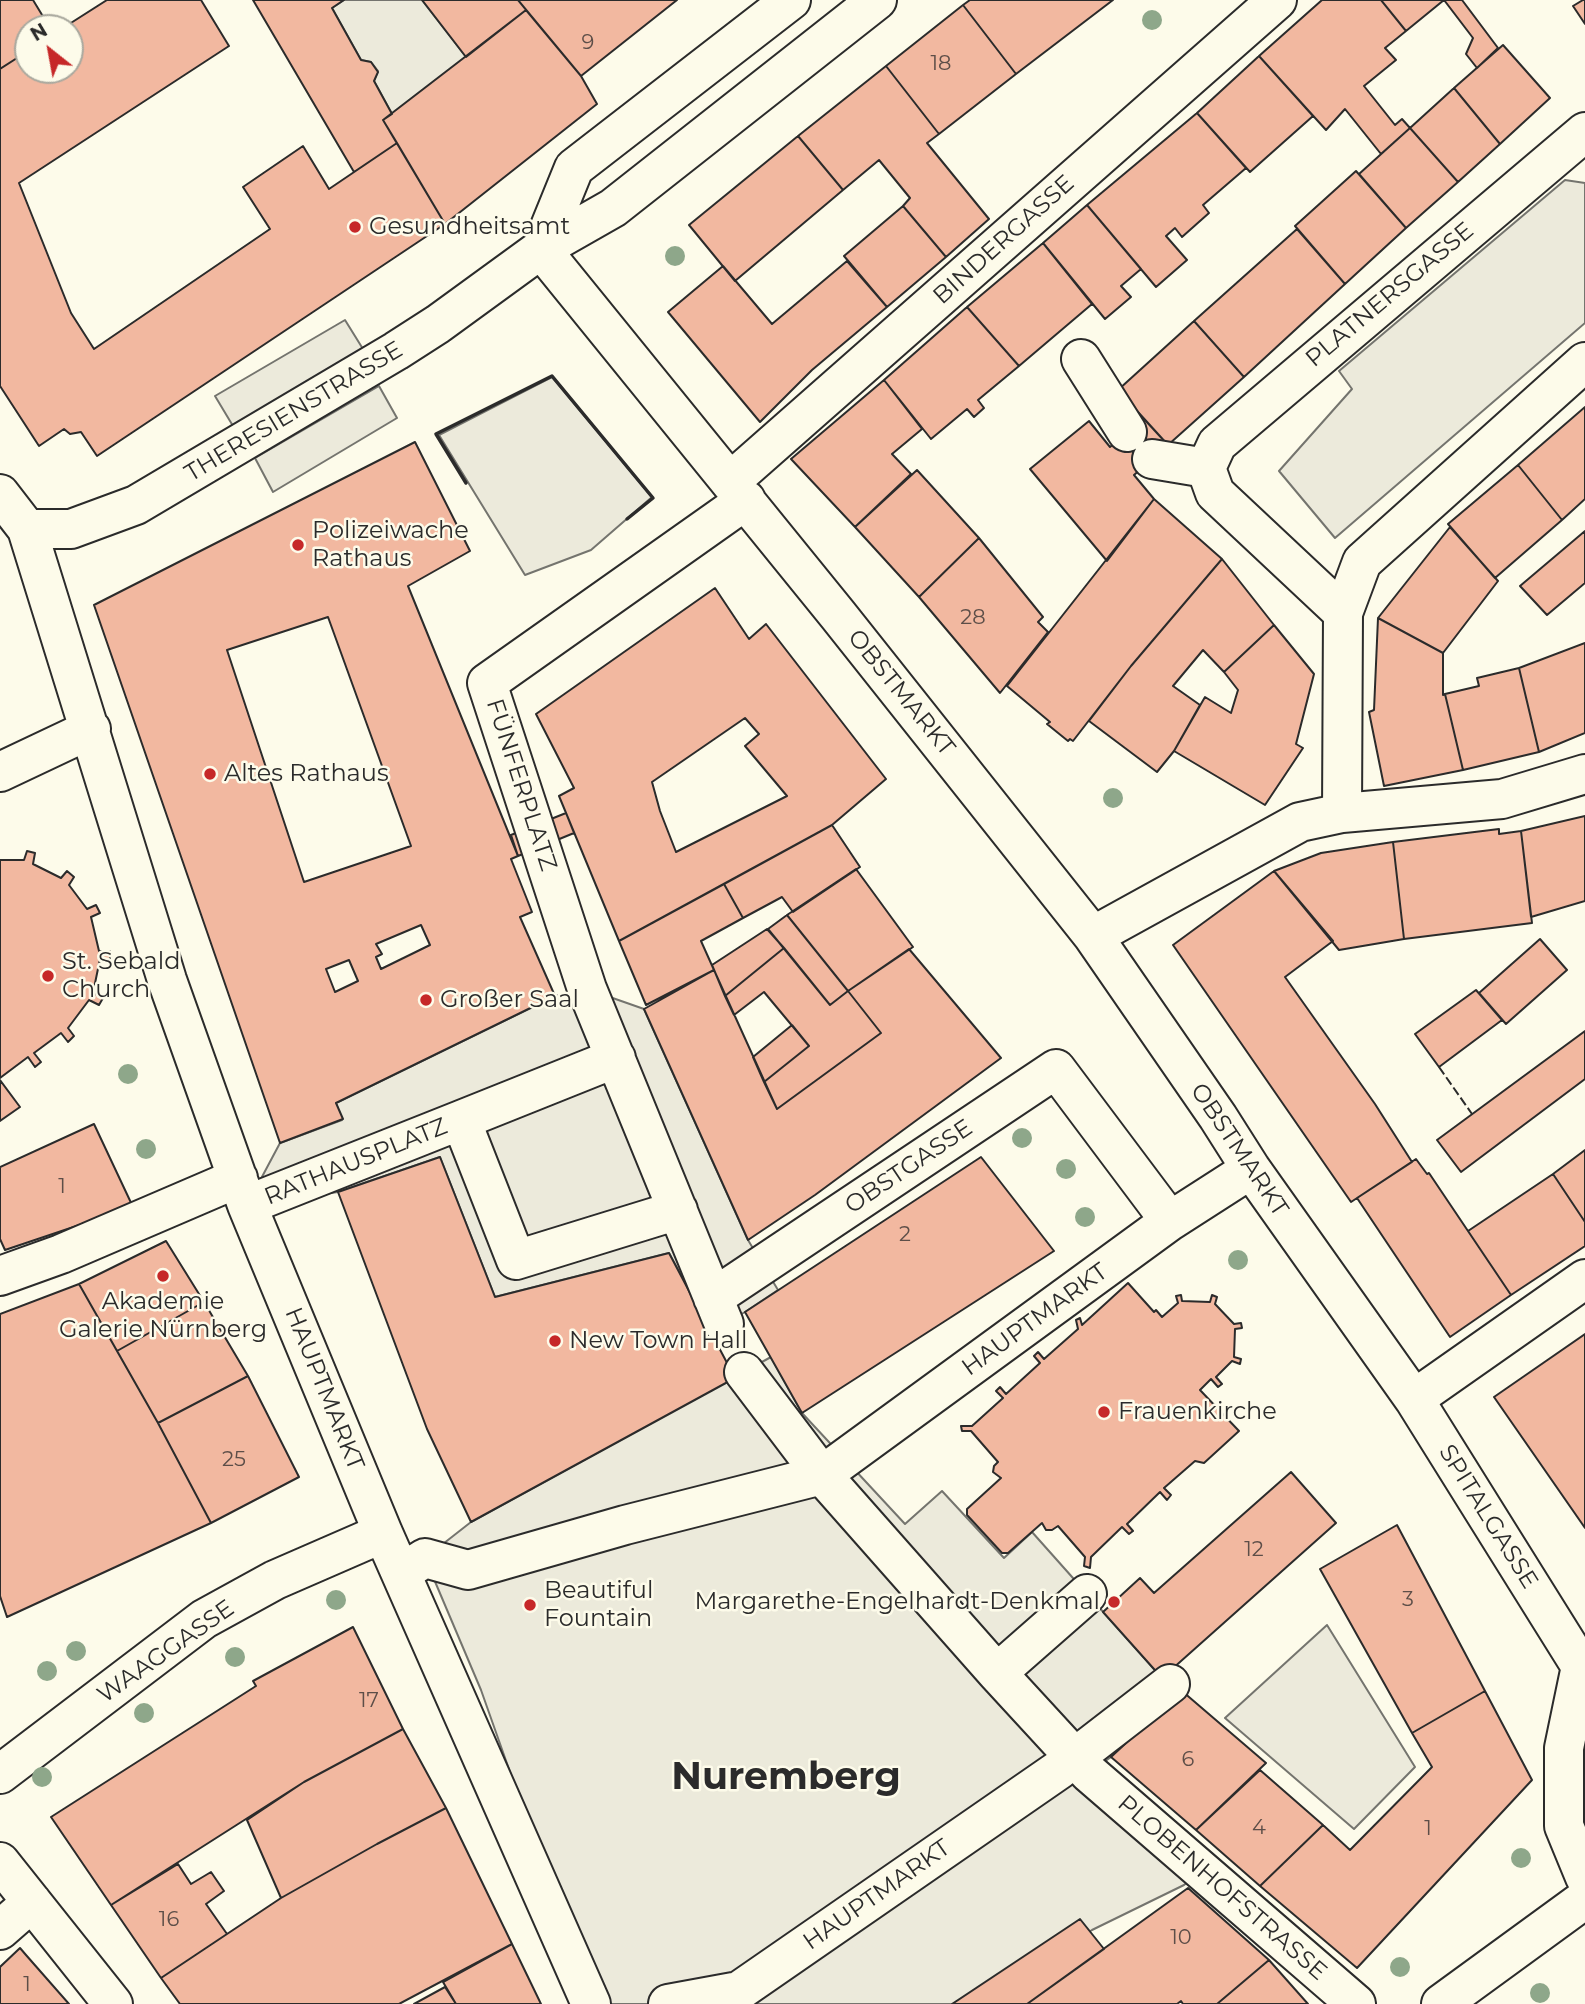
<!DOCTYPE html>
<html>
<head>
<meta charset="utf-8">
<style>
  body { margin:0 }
  #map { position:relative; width:1585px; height:2004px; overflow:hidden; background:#fdfbea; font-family:Montserrat,sans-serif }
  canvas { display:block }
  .north { position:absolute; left:14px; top:14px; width:70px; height:70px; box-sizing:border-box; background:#fdfbea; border:2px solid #a9a89e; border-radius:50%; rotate:329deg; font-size:19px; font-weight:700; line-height:28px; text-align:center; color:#2b2b2b }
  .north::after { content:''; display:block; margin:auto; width:24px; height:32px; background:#c62828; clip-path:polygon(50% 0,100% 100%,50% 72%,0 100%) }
</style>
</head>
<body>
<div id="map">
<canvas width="1585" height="2004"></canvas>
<div class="north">N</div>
</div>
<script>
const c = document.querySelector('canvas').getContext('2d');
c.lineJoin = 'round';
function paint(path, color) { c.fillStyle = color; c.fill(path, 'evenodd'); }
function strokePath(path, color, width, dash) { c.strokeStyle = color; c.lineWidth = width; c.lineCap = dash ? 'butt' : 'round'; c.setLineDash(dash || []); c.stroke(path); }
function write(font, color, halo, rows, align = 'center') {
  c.font = font + ' Montserrat,sans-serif'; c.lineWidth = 5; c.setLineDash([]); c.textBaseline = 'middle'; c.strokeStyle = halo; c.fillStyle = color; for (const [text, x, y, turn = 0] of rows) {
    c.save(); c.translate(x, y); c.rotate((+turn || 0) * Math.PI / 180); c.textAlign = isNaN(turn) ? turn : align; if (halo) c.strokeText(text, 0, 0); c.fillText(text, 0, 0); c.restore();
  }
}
const parking = new Path2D(`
  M 344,0 L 422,0 L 466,57 L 392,114 L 374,81 L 378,71 L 371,62 L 361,60 L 332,8 Z
  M 1565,180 L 1585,183 L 1585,323 L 1335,538 L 1279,471 L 1352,389 L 1339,371 Z
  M 345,320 L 363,349 L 233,426 L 215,396 Z
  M 552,377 L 652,497 L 591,550 L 525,575 L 439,435 Z
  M 379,386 L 397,418 L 273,492 L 255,458 Z
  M 587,989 L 644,1009 L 748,1240 L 778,1290 L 745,1312 L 724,1324 L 709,1326 L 669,1253 L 495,1297 L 440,1157 L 338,1192 L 247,1205 L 280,1143 L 342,1120 L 336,1103 L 555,996 Z
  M 771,1357 L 802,1413 L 905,1524 L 942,1491 L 1004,1558 L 1032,1532 L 1162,1678 L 1182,1691 L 1111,1757 L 1089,1773 L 1202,1871 L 1184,1885 L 1092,1930 L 981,2004 L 592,2004 L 481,1690 L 425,1558 L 471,1522 Z
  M 1327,1625 L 1415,1767 L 1354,1829 L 1225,1718 Z`);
paint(parking, '#eceadb');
strokePath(parking, '#74746e', 2);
const building = new Path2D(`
  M 0,0 L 33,0 L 50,28 L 28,28 L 28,51 L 0,69 Z
  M 107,0 L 201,0 L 229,46 L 19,183 L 71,313 L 94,349 L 270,229 L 243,187 L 303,146 L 329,189 L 397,143 L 445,224 L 97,456 L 81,432 L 70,434 L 64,429 L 39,446 L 0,386 L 0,69 L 28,51 L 28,70 L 70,70 L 70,28 L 63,28 Z
  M 253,0 L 344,0 L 332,8 L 361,60 L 371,62 L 378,72 L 374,81 L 392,114 L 383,120 L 397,143 L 354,172 Z
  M 422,0 L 518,0 L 526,10 L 466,57 Z
  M 518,0 L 677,0 L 581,76 Z
  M 970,0 L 1113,0 L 1016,74 L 963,5 Z
  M 1322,0 L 1381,0 L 1406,31 L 1385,48 L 1396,60 L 1364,86 L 1395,125 L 1402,119 L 1410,128 L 1381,154 L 1345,109 L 1326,130 L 1259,56 Z
  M 1381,0 L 1444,0 L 1406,31 Z
  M 1444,0 L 1462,0 L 1498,48 L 1477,68 L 1466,54 L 1473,38 Z
  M 1583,0 L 1585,0 L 1585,24 L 1573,6 Z
  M 963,5 L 1016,74 L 939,134 L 886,66 Z
  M 526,10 L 581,76 L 597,104 L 445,224 L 383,120 Z
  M 1503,45 L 1550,98 L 1500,144 L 1454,88 Z
  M 1259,56 L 1313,116 L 1250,172 L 1197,113 Z
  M 886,66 L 939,134 L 927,143 L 989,219 L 946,257 L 903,206 L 910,198 L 879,160 L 843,190 L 798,136 Z
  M 1454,88 L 1500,144 L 1458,182 L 1410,128 Z
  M 1197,113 L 1246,168 L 1203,205 L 1209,213 L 1182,237 L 1175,228 L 1166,236 L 1187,260 L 1156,287 L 1087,205 Z
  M 1410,128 L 1458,182 L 1406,228 L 1359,174 Z
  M 798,136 L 843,190 L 735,281 L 689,225 Z
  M 1356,171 L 1406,228 L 1345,284 L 1295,226 Z
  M 1087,205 L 1141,269 L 1121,286 L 1131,297 L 1105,319 L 1043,243 Z
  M 903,206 L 946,257 L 887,307 L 844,256 Z
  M 1297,229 L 1345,284 L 1244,377 L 1194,321 Z
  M 1043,243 L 1092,304 L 1019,366 L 967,307 Z
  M 847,261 L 887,307 L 812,370 L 760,422 L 668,312 L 723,266 L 772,324 Z
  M 967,307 L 1019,366 L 978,400 L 984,408 L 974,417 L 967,409 L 931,439 L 884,380 Z
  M 1194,321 L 1244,377 L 1168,445 L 1118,390 Z
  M 884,380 L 922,429 L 892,454 L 911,474 L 855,527 L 791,459 Z
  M 1585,407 L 1585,499 L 1562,520 L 1518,465 Z
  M 1144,419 L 1168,445 L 1134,475 L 1154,499 L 1107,561 L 1030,469 L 1089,421 L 1110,447 Z
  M 415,442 L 470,551 L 408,586 L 518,856 L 511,859 L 532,912 L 520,917 L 555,996 L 336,1103 L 343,1119 L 280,1143 L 94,605 ZM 328,617 L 411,846 L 304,882 L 227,650 ZM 421,925 L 430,945 L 381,969 L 376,957 L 382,954 L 376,944 ZM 349,960 L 358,981 L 335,992 L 326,969 Z
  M 1518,465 L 1562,520 L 1495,578 L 1448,524 Z
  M 917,470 L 979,538 L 919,597 L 855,527 Z
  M 1154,499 L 1222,559 L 1131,666 L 1073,741 L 1070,739 L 1068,741 L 1047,724 L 1050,722 L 1007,686 Z
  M 1450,527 L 1498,581 L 1443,653 L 1378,618 Z
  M 1585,531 L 1585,583 L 1547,615 L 1520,586 Z
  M 979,538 L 1043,617 L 1038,622 L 1048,632 L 1000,693 L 919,597 Z
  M 1222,559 L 1274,625 L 1224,672 L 1203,650 L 1173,686 L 1200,705 L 1174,751 L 1157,772 L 1089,721 L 1131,666 Z
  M 715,588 L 749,639 L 766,624 L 886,779 L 832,825 L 619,941 L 559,796 L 574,788 L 536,714 ZM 745,718 L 759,734 L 745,746 L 787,796 L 676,852 L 660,811 L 652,782 Z
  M 1378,618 L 1443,653 L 1443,695 L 1445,694 L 1463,770 L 1384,786 L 1369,712 L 1374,710 Z
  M 1274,625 L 1314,674 L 1296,744 L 1303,748 L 1265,805 L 1174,751 L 1205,697 L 1231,713 L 1238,690 L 1224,672 Z
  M 1585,643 L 1585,733 L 1539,752 L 1519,668 Z
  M 1519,668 L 1539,752 L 1463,770 L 1445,694 L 1479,686 L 1477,678 Z
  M 566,813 L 574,833 L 518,856 L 511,835 Z
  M 1585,816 L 1585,901 L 1531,917 L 1521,831 Z
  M 832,825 L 860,867 L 793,912 L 782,897 L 743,918 L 724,884 Z
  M 1499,829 L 1499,834 L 1521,831 L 1532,923 L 1404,939 L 1393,842 Z
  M 1393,842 L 1404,939 L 1339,950 L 1274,871 L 1321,853 Z
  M 27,851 L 35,853 L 33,864 L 61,878 L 67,871 L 74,877 L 69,885 L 87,909 L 96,905 L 100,913 L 91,917 L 99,951 L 110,951 L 110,960 L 100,959 L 93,993 L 103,998 L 99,1005 L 89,1000 L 68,1028 L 74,1036 L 68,1042 L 61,1033 L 34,1053 L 41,1062 L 35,1067 L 28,1057 L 0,1078 L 0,860 L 24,860 Z
  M 856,869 L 913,947 L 848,991 L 787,915 Z
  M 1274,871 L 1333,941 L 1285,977 L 1375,1104 L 1412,1162 L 1351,1202 L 1173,945 Z
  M 724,884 L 743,918 L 701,941 L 714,970 L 646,1005 L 619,941 Z
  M 787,915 L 848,991 L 830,1005 L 768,929 Z
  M 767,929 L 784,948 L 725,996 L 712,965 Z
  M 1540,939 L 1567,970 L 1506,1024 L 1479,993 Z
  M 784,948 L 830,1005 L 848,991 L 881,1033 L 777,1109 L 764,1082 L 809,1046 L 764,992 L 734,1015 L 725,996 Z
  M 909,949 L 1001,1058 L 815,1195 L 748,1240 L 644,1009 L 714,970 L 777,1109 L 881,1033 L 848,991 Z
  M 1476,990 L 1502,1020 L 1439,1067 L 1415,1034 Z
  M 792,1025 L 809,1046 L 764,1082 L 753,1057 Z
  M 1585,1031 L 1585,1079 L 1461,1172 L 1437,1140 Z
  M 0,1080 L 20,1107 L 0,1121 Z
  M 94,1124 L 133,1207 L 5,1250 L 0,1239 L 0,1167 Z
  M 1585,1150 L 1585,1222 L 1553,1174 Z
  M 440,1157 L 495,1297 L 669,1253 L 735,1378 L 471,1522 L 427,1429 L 338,1192 Z
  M 981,1157 L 1054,1251 L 802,1413 L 745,1312 Z
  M 1416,1159 L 1427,1174 L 1429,1173 L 1511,1295 L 1450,1337 L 1357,1198 Z
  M 1553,1174 L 1585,1222 L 1585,1246 L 1511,1295 L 1468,1231 Z
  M 166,1241 L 204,1302 L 117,1351 L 79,1284 Z
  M 1128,1283 L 1154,1312 L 1156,1310 L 1162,1317 L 1178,1303 L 1176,1296 L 1181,1295 L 1182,1301 L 1210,1302 L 1212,1295 L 1217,1297 L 1215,1304 L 1234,1324 L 1241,1323 L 1242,1328 L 1235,1329 L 1234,1357 L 1241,1359 L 1240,1364 L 1232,1361 L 1216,1377 L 1222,1384 L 1218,1387 L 1211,1379 L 1200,1390 L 1239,1431 L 1204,1463 L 1195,1461 L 1164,1488 L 1171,1495 L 1167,1500 L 1160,1492 L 1127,1524 L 1133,1531 L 1129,1534 L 1122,1527 L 1091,1557 L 1090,1568 L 1084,1566 L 1085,1557 L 1058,1526 L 1052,1530 L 1046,1530 L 1042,1523 L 1008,1553 L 1002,1553 L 967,1515 L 967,1509 L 1001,1478 L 993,1472 L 994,1466 L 998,1462 L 971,1431 L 962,1431 L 961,1426 L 972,1426 L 1003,1398 L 996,1391 L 1000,1387 L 1006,1394 L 1040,1363 L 1034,1356 L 1038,1352 L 1044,1359 L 1078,1329 L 1076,1320 L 1080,1318 L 1082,1325 Z
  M 79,1284 L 158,1423 L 211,1523 L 7,1617 L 0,1596 L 0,1314 Z
  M 204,1302 L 248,1376 L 158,1423 L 117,1351 Z
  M 1585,1334 L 1585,1528 L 1494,1397 Z
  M 248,1376 L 299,1477 L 211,1523 L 158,1423 Z
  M 1291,1472 L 1336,1523 L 1162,1678 L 1103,1612 L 1140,1578 L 1154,1593 Z
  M 1397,1525 L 1485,1691 L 1412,1733 L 1320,1569 Z
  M 353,1627 L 403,1729 L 304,1782 L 111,1905 L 51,1817 L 256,1686 L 253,1681 Z
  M 1182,1691 L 1266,1763 L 1196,1830 L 1111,1757 Z
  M 1485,1691 L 1532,1780 L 1357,1968 L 1260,1886 L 1323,1825 L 1350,1850 L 1432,1767 L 1412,1733 Z
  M 403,1729 L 446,1808 L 377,1844 L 281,1898 L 247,1820 L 304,1782 Z
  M 1260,1770 L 1323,1825 L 1260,1886 L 1196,1830 Z
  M 446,1808 L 512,1944 L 399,2004 L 180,2004 L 161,1978 L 281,1898 L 377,1844 Z
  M 178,1864 L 191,1884 L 211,1872 L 224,1891 L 206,1904 L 227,1934 L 161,1978 L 111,1905 Z
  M 1188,1888 L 1269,1960 L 1217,2004 L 1183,2004 L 1181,2001 L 1177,2004 L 1027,2004 Z
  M 1080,1919 L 1104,1949 L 1027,2004 L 952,2004 Z
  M 512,1944 L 541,2004 L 456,2004 L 443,1982 Z
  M 20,1948 L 26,1955 L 69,2004 L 0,2004 L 0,1967 Z
  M 1269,1960 L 1308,2004 L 1217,2004 Z
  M 445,1987 L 456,2004 L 414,2004 Z`);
paint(building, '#f2b8a0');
strokePath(building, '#2b2b2b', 2);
const minor = new Path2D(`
  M 541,249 L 838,615 L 1093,936 L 1218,1117 L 1251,1169 L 1414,1399 L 1585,1673
  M 541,249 L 574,168 L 791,0
  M 1081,359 L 1127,432
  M 1152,459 L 1206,468
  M 1206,468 L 1217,444 L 1585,132
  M 1206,468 L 1215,493 L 1343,613
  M 731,481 L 1277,0
  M 0,494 L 27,529 L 167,980 L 247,1205 L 383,1533 L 591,2004
  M 27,529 L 71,529 L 136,505 L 396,351 L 438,324 L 541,249 L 613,208 L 877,0
  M 0,772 L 91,729
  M 1342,813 L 1343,613 L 1362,562 L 1585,362
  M 1093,936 L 1300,822 L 1342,813 L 1502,799 L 1585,774
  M 461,1120 L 616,1058
  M 247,1205 L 461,1120 L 516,1260 L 678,1210
  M 0,1276 L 61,1254 L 238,1178
  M 713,1298 L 1056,1069 L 1170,1221
  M 724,1324 L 587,989 L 487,683 L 746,500
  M 744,1372 L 822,1475 L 997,1673 L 1089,1773 L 1356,2004
  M 1414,1399 L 1585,1279
  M 401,1573 L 425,1558 L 468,1570 L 625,1525 L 822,1475 L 1170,1221 L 1251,1169
  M 1581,1666 L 1564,1748 L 1564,1826 L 1585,1877
  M 997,1673 L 1087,1594
  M 0,1774 L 204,1619 L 275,1580 L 383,1533
  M 0,1862 L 113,2004
  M 0,1930 L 32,1902
  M 668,2004 L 739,1991 L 1060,1769 L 1170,1684
  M 1441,2004 L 1585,1899`);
strokePath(minor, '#2b2b2b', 42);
strokePath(minor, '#fdfbea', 38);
strokePath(new Path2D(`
  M 1439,1067 L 1472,1114`), '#2b2b2b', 2, [9, 3.5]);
strokePath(new Path2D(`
  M 466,483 L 436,434 L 552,376 L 653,498 L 627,519`), '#2b2b2b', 3.5);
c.fillStyle = '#8ea78a';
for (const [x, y] of [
  [1152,20],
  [675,256],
  [1113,798],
  [128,1074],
  [1022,1138],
  [146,1149],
  [1066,1169],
  [1085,1217],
  [1238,1260],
  [336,1600],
  [76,1651],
  [235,1657],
  [47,1671],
  [144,1713],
  [42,1777],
  [1521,1858],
  [1400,1967],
  [1540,1993]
]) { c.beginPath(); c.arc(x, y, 10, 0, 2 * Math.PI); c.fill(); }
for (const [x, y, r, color] of [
  [355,227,7,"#c62828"],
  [298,545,7,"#c62828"],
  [210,774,7,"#c62828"],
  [48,976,7,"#c62828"],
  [426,1000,7,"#c62828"],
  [163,1276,7,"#c62828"],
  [555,1341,7,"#c62828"],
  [1104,1412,7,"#c62828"],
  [1114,1602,7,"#c62828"],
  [530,1605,7,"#c62828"]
]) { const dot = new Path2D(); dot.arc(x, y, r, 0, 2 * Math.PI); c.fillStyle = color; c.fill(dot); strokePath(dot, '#fdfbea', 2.5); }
write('21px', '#5d4e48', null, [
  ["9",588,43],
  ["18",941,64],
  ["28",973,618],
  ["1",62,1187],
  ["2",905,1235],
  ["25",234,1460],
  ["12",1254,1550],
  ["3",1408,1600],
  ["17",369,1701],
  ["6",1188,1760],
  ["4",1259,1828],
  ["1",1428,1829],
  ["16",169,1920],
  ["10",1181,1938],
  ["1",27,1985]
]);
write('24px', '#2b2b2b', '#fdfbea', [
  ["Gesundheitsamt",369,227],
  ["Polizeiwache",312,531],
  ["Rathaus",312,559],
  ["Altes Rathaus",224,774],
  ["St. Sebald",62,962],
  ["Church",62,990],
  ["Großer Saal",440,1000],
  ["Akademie",163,1302,"center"],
  ["Galerie Nürnberg",163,1330,"center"],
  ["New Town Hall",569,1341],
  ["Frauenkirche",1118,1412],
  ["Beautiful",544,1591],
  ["Fountain",544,1619],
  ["Margarethe-Engelhardt-Denkmal",1100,1602,"right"]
], 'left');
write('24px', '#2b2b2b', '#fdfbea', [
  ["BINDERGASSE",1004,240,-42],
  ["PLATNERSGASSE",1390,295,-40],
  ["THERESIENSTRASSE",294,412,-31],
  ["OBSTMARKT",901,693,51],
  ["FÜNFERPLATZ",521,785,72],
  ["OBSTMARKT",1239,1150,56],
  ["RATHAUSPLATZ",356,1162,-22],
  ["OBSTGASSE",909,1167,-34],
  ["HAUPTMARKT",1035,1320,-36],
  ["HAUPTMARKT",324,1389,68],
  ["SPITALGASSE",1488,1517,58],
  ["WAAGGASSE",166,1652,-35],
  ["PLOBENHOFSTRASSE",1222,1888,41],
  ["HAUPTMARKT",877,1895,-35]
]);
write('bold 38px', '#2b2b2b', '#fdfbea', [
  ["Nuremberg",786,1778]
]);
</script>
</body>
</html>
